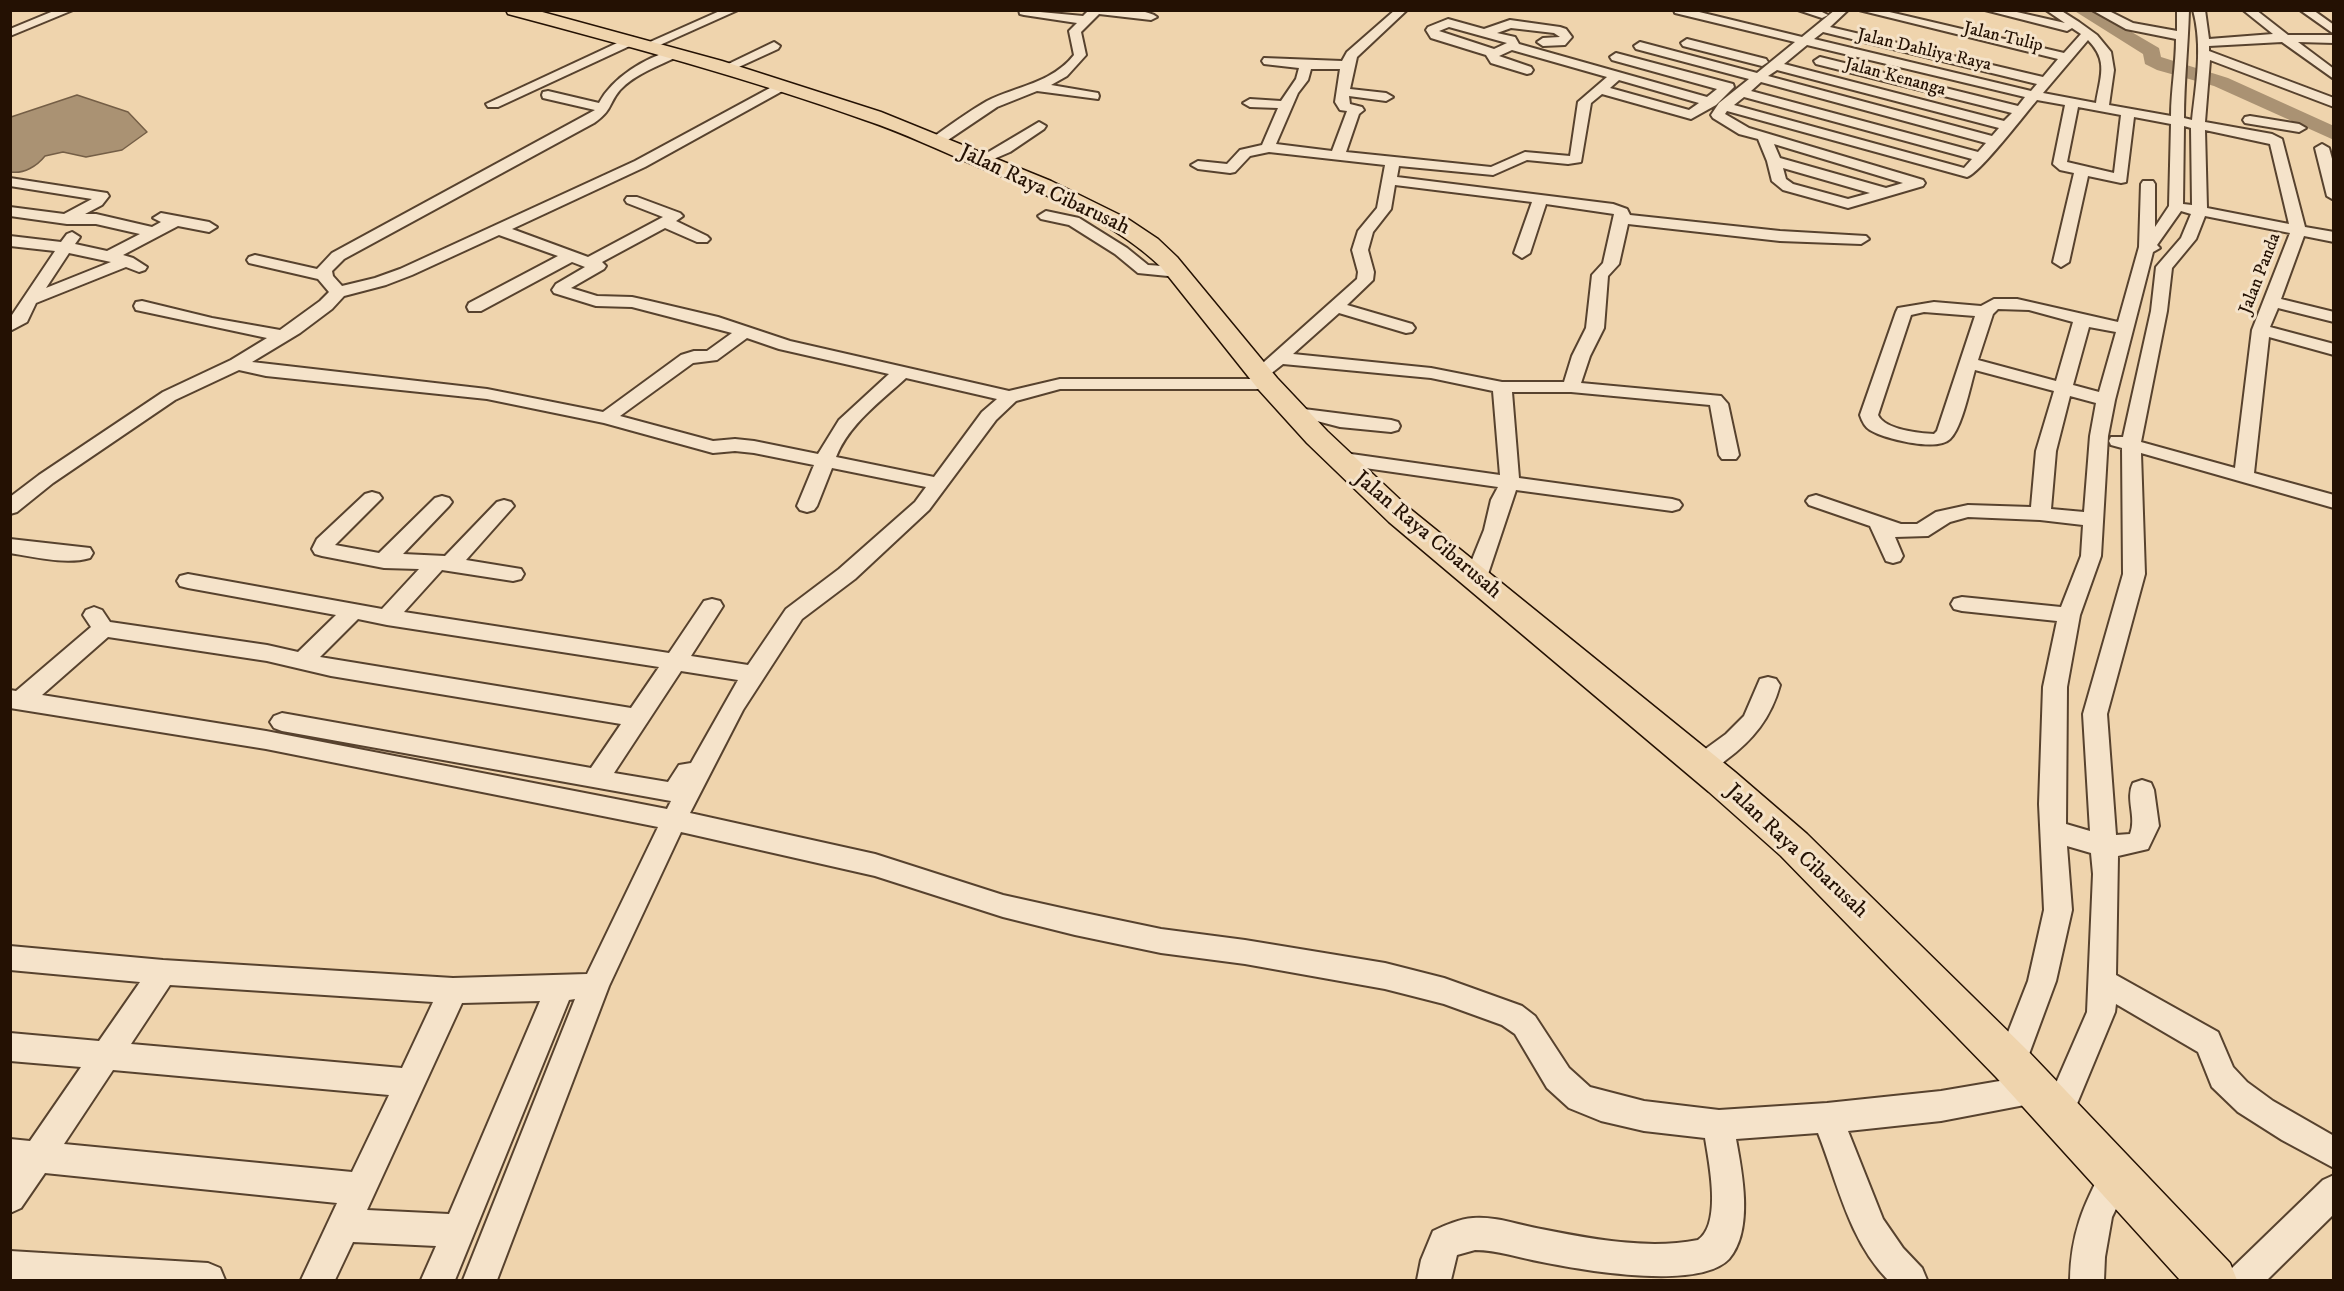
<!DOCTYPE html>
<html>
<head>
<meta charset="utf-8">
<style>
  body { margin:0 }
  #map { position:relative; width:2344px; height:1291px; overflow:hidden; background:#efd4ad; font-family:"IM FELL DW Pica",serif }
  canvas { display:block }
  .frame { position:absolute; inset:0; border:12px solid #241103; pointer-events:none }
</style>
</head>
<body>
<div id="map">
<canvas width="2344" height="1291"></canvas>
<div class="frame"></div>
</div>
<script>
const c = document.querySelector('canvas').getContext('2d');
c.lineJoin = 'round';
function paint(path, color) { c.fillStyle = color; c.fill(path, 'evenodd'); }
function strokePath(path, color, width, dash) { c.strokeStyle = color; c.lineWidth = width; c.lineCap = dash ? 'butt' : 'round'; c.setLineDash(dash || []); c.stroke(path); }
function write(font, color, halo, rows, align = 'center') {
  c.font = font + ' "IM FELL DW Pica",serif'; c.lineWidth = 6; c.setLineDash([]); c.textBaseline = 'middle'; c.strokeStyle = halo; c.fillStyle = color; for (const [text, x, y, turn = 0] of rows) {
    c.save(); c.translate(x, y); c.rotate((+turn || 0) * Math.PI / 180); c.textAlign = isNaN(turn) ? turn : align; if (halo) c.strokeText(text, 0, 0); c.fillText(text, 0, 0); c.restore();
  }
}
const water = new Path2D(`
  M 77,95 L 128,112 L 147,132 L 122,150 L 86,157 L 63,152 L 45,156 C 37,166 24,174 11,172 L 11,117 Z`);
paint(water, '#aa9273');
strokePath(water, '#745e46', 1.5);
paint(new Path2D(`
  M 2073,10 L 2094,10 L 2159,48 L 2161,57 L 2228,78 L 2334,126 L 2334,140 L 2214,86 L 2157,70 L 2145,64 L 2143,54 Z`), '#aa9273');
const minor = new Path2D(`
  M 56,10 L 73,10 L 10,36 L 10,29 Z
  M 722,10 L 738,10 L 651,49 L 647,50 L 641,46 Z
  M 1019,10 L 1083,16 L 1089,10 C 1106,10 1144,7 1157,17 L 1151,20 L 1099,14 L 1081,32 L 1086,55 L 1067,76 L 1051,85 L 1098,93 L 1099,96 L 1098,99 L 1037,91 L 997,107 L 942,144 L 932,144 L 930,141 L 932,138 C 950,125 968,112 987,101 C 1017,86 1052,83 1074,55 L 1069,31 L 1077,23 L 1024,15 L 1020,14 Z
  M 1395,10 L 1407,10 L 1357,57 L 1350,89 L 1386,93 L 1393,97 L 1386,101 L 1349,96 L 1350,104 L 1362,107 L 1364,110 L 1359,114 L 1346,152 L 1491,167 L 1525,152 L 1570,156 L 1578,102 L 1607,77 L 1512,50 L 1499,56 L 1531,67 L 1533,70 L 1531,73 L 1527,74 L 1491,63 L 1486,55 L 1431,38 L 1426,30 L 1428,27 L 1448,19 L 1484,29 L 1510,20 L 1560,27 L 1566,29 L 1572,37 L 1565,45 L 1543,46 L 1537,42 L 1543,38 L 1560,37 L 1554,33 L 1511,28 L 1497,33 L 1515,37 L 1519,44 L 1707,97 L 1717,89 L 1612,60 L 1610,57 L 1616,53 L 1733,84 L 1734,87 L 1716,105 L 1691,119 L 1602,94 L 1591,103 L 1581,162 L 1568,164 L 1527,160 L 1493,175 L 1399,166 L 1397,177 L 1613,204 L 1627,209 L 1630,215 L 1780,231 L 1866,236 L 1869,239 L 1861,244 L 1780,241 L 1628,224 L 1619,264 L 1608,276 L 1604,328 L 1590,356 L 1581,383 L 1721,396 L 1728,404 L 1739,455 L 1736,459 L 1722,459 L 1719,455 L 1710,405 L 1571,392 L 1512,392 L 1519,478 L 1672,499 L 1679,501 L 1682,505 L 1679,509 L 1672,511 L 1516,490 L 1487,577 L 1484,582 L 1476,584 L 1468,582 L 1465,577 L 1484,530 L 1491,500 L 1498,487 L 1337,464 L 1330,462 L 1327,458 L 1330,454 L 1337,452 L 1500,475 L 1493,391 L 1431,378 L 1283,364 L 1264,379 L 1274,380 L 1277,384 L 1274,388 L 1268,389 L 1060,389 L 1016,401 L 996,420 L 929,510 L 855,579 L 802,619 L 743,710 L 690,813 L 875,854 L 1003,895 L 1075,911 L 1161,929 L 1245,940 L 1385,963 L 1444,978 L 1522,1006 L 1535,1016 L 1569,1068 L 1590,1087 L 1644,1101 L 1719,1110 L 1827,1103 L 1941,1091 L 2035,1075 L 2046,1079 L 2050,1089 L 2046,1099 L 2035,1103 L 1941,1121 L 1848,1131 L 1883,1219 L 1903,1248 L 1922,1268 L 1927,1280 L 1888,1280 C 1849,1240 1838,1184 1818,1133 L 1736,1139 C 1742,1172 1754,1230 1729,1259 C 1699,1291 1582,1270 1542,1262 C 1520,1258 1497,1250 1475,1250 L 1457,1255 L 1451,1280 L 1417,1280 L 1421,1260 L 1433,1231 C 1446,1225 1459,1219 1473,1218 C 1495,1216 1519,1225 1541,1229 C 1592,1239 1647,1250 1698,1240 C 1722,1224 1709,1163 1705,1138 L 1644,1131 L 1601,1121 L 1569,1108 L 1547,1088 L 1515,1034 L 1502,1025 L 1444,1004 L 1385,989 L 1245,964 L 1161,953 L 1075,935 L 1003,917 L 875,876 L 681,832 L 609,986 L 497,1280 L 463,1280 L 575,999 L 569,1000 L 455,1280 L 421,1280 L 436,1246 L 353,1242 L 335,1280 L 301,1280 L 337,1203 L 45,1173 L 21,1208 L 10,1213 L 10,1139 L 30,1141 L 81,1067 L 10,1061 L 10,1033 L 99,1041 L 140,982 L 10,970 L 10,946 L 163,960 L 453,978 L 587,974 L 658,827 L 266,749 L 10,708 L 10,690 L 16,691 L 91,627 L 83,615 L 86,610 L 94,607 L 102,610 L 110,622 L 267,645 L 298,652 L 336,615 L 188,588 L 180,586 L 177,581 L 180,576 L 188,574 L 382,609 L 419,569 L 384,568 L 322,556 L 315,554 L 312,549 L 317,539 L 365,494 L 372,492 L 379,494 L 382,498 L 335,545 L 379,553 L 435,498 L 442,496 L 449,498 L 452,502 L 449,506 L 403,554 L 445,556 L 497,502 L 504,500 L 511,502 L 514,506 L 466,560 L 521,569 L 524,574 L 521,579 L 513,581 L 442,570 L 404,612 L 669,653 L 704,601 L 712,599 L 720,601 L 723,606 L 691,656 L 748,665 L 786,609 L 839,569 L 915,502 L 926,487 L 832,468 L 817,506 L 814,510 L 807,512 L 800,510 L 797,506 L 814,465 L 754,453 L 735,451 L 713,453 L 604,423 L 487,399 L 266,376 L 239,370 L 175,400 L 53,483 L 17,512 L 10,514 L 10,497 L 39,475 L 163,392 L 231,360 L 267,338 L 136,310 L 134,306 L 136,302 L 142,301 L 212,318 L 280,330 L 320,301 L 329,292 L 318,279 L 249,263 L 247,260 L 249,257 L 255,255 L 317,269 L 332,253 L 595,110 L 543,98 L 542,95 L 543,92 L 548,91 L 599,103 C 613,77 645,58 673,50 L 677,51 L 677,57 C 658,66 635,74 620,90 C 608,104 613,110 594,123 L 344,259 L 332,271 L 333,276 L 342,286 L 375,278 L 400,269 L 635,161 L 781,82 L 787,86 L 786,89 L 645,167 L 512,229 L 588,257 L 663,217 L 627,203 L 625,200 L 627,197 L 637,197 L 680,213 L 683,216 L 676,221 L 707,236 L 710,239 L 707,242 L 697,242 L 665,228 L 602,262 L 606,266 L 604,269 L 571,288 L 597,296 L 632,297 L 650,301 L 718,317 L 790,341 L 1009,391 L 1060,379 L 1258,379 L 1252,374 L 1255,370 L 1357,279 L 1358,272 L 1352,250 L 1358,231 L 1377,208 L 1385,165 L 1269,152 L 1250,156 L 1235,172 L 1230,173 L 1198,169 L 1191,165 L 1198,161 L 1227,164 L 1240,150 L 1262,145 L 1278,108 L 1250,107 L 1243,103 L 1250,99 L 1281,101 L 1296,79 L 1299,68 L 1264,64 L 1262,61 L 1264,58 L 1342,61 L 1347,52 ZM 1449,27 L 1507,43 L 1494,49 L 1439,31 ZM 1311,69 L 1340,69 L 1335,102 L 1340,110 L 1347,111 L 1332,151 L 1276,144 L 1298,93 L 1308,80 ZM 1619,80 L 1699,103 L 1689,110 L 1610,88 ZM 1395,185 L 1532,202 L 1514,253 L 1522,258 L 1530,253 L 1546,204 L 1614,214 L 1603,263 L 1592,275 L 1586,328 L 1572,356 L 1564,382 L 1502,382 L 1431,368 L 1293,354 L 1339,313 L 1406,333 L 1412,332 L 1415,328 L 1412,324 L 1347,305 L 1373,280 L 1374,272 L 1368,250 L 1373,232 L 1391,209 ZM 499,235 L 558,256 L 469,303 L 467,307 L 469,311 L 481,311 L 572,262 L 585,267 L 556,284 L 552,290 L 554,293 L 596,306 L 632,307 L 732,333 L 707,351 L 694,351 L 681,355 L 603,412 L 487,389 L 252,362 L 300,333 L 332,309 L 344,296 L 386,285 L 412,275 ZM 747,338 L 779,349 L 889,374 L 839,420 L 818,454 L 754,441 L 735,439 L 713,441 L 620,416 L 693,363 L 717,360 ZM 906,378 L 997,399 L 982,412 L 934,477 L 836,457 C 849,424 880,402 906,378 ZM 358,619 L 387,625 L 659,667 L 631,708 L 320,657 ZM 108,637 L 267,661 L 331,676 L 621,724 L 591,768 L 282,713 L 274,716 L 270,722 L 274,728 L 282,731 L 671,801 L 667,809 L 266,731 L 42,695 ZM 681,671 L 738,680 L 691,763 L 679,765 L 668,782 L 614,773 ZM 170,985 L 433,1002 L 402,1068 L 131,1044 ZM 540,1001 L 449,1214 L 367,1210 L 462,1003 ZM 113,1070 L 389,1095 L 352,1172 L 64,1144 Z
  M 1674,10 L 1691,10 L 1802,37 L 1835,10 L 1848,10 L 1830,27 L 2043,77 L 2058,59 L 1859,10 L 1881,10 L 2064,53 L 2081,34 L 2072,28 L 2067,31 L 1985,10 L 2008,10 L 2065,23 L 2046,10 L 2060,10 L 2079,22 L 2097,35 L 2111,52 L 2114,70 L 2109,105 L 2171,116 C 2171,90 2176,65 2176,39 L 2126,29 L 2092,10 L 2107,10 L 2133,23 L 2177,31 L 2177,10 L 2189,10 C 2188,47 2184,82 2184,118 L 2192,120 C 2196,84 2203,46 2193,10 L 2205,10 L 2209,39 L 2273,34 L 2243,10 L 2256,10 L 2288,35 L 2334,35 L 2334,43 L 2298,42 L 2334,69 L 2334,79 L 2282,42 L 2209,46 L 2209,51 L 2334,98 L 2334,107 L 2210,60 L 2205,122 L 2272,134 L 2282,139 L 2305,227 L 2334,232 L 2334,242 L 2304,236 L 2281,299 L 2334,312 L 2334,322 L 2278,308 L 2270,327 L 2334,344 L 2334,355 L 2269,337 L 2254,473 L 2334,495 L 2334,508 L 2141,453 L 2145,574 L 2107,714 L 2116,835 L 2130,834 C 2137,817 2125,799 2133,783 L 2142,780 L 2151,783 L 2154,790 L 2159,826 L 2148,849 L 2118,856 L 2116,975 L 2218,1032 L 2233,1067 L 2247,1082 L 2273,1101 L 2334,1136 L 2334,1168 L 2282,1140 L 2238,1112 L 2212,1087 L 2198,1052 L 2116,1004 L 2115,1012 L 2069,1123 L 2058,1128 L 2047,1123 L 2043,1113 L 2087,1012 L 2093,874 L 2091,853 L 2067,846 L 2072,910 L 2056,981 L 2022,1073 L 2011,1077 L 2000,1073 L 1996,1063 L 2028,981 L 2044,910 L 2039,804 L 2043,687 L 2057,621 L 1962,611 L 1954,609 L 1951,604 L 1954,599 L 1962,597 L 2061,607 L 2081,556 L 2083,525 L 2040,520 L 1968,517 L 1950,522 L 1928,536 L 1895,537 L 1903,556 L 1900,561 L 1893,563 L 1886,561 L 1870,526 L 1809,505 L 1806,501 L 1809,497 L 1816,495 L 1901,524 L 1917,524 L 1936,512 L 1968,505 L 2031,507 L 2036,451 L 2054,391 L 1975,370 C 1970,387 1962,428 1950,439 C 1937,452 1885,439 1870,430 C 1865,427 1862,421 1860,415 L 1896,312 L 1898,308 L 1934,302 L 1981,306 L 1994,299 L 2017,299 L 2118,322 L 2139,247 L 2141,184 L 2143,181 L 2153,181 L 2155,184 L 2155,227 L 2169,206 L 2171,124 L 2134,117 L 2126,182 L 2121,183 L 2088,176 L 2069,262 L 2061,267 L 2053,262 L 2074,173 L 2060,170 L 2053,164 L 2065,105 L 2037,100 C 2025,114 1979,174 1967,177 L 1727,111 L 1725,114 L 1749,128 L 1923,180 L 1925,183 L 1923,186 L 1848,208 L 1783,190 L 1772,181 L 1767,161 L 1758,139 L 1739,134 L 1713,118 L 1711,115 L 1719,103 L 1749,79 L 1636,49 L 1634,46 L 1640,42 L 1757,73 L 1795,42 L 1675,13 ZM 1823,32 L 2037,84 L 2031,91 L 1814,39 ZM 2088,40 C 2109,61 2100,77 2096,103 L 2043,93 ZM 1807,45 L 2025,97 L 2018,106 L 1820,57 L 1814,61 L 1816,64 L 2012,113 L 2004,121 L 1784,64 ZM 1777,70 L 1999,128 L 1992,136 L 1768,76 ZM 1761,82 L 1986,143 L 1978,152 L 1751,91 ZM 1744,97 L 1972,159 L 1964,168 L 1734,105 ZM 2078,107 L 2121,115 L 2114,173 L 2067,162 ZM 2184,126 L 2191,128 L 2192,205 L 2183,204 ZM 2205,130 L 2270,144 L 2289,224 L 2207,208 ZM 1774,144 L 1903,183 L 1886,188 L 1780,158 ZM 1783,168 L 1870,193 L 1848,199 L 1793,184 L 1786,179 ZM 2181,211 L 2191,214 L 2181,238 L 2156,267 L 2151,311 L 2123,437 L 2111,437 L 2109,441 L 2111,445 L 2122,448 L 2123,574 L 2083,714 L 2090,831 L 2066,824 L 2067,687 L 2080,615 L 2101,556 L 2108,436 L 2115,400 L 2153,252 L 2160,248 L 2157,245 ZM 2205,216 L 2290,233 L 2252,330 L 2235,468 L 2141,442 L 2167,311 L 2172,268 L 2196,239 ZM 1998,309 L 2029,310 L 2073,322 L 2056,381 L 1978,360 L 1993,314 ZM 1924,312 L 1975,316 L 1937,431 L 1934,434 C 1919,433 1885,430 1878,415 L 1911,315 ZM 2089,327 L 2116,332 L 2099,392 L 2073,385 ZM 2070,396 L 2096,403 L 2090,436 L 2084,512 L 2051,509 L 2056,451 Z
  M 1798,10 L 1818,10 L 1828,15 L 1822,18 Z
  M 2300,10 L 2313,10 L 2334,25 L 2334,34 Z
  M 630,37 L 634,38 L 634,44 L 498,107 L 488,107 L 486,104 Z
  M 1687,39 L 1766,59 L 1768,62 L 1762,66 L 1683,46 L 1681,43 Z
  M 774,42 L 780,46 L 778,49 L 730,71 L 722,71 L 720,68 Z
  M 2250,116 L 2299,124 L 2306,128 L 2299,132 L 2245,123 L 2243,120 L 2245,117 Z
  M 1039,122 L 1046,126 L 1044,129 L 1010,152 L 982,164 L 975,160 Z
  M 2322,144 L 2329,148 L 2334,166 L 2334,200 L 2327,196 L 2315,148 Z
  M 10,178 L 107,193 L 109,196 L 102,205 L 85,214 L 96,214 L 152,227 L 161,222 L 153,218 L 161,213 L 209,222 L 217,227 L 209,232 L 178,226 L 123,255 L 133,258 L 147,267 L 145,270 L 139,272 L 126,267 L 36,303 L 27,322 L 10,331 L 10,318 L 55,251 L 10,246 L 10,236 L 61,242 L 67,234 L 72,232 L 80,237 L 75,244 L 107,251 L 140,234 L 96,224 L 67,224 L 10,216 L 10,207 L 64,214 L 92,199 L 10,186 ZM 69,253 L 111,262 L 46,288 Z
  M 1046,211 L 1079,218 L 1127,248 L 1148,265 L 1178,267 L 1186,272 L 1178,277 L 1138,273 L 1115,254 L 1069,225 L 1041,219 L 1038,216 Z
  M 1296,408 L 1391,420 L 1398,422 L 1400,426 L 1398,430 L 1391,432 L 1340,427 L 1317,421 L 1289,418 L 1287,414 L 1289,410 Z
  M 10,539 L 90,548 L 93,553 L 90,558 C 66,565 35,557 10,553 Z
  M 1768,677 L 1776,679 L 1780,685 C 1771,718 1753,740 1726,760 C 1715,769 1708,776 1693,772 L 1690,765 L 1693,758 L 1726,734 L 1744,716 L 1760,679 Z
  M 2116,1160 L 2127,1165 L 2132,1176 L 2112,1217 L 2105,1257 L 2104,1280 L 2070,1280 C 2071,1234 2083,1205 2105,1165 Z
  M 2334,1175 L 2334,1214 L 2267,1280 L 2227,1280 L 2232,1268 L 2323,1180 Z
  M 10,1251 L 208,1263 L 220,1268 L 225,1280 L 10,1280 Z`);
const primary = new Path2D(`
  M 506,10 L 535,10 L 722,61 L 881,112 L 1051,181 L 1128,219 L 1158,239 L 1177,257 L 1277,378 L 1327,431 L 1409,508 L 1735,772 L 1807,834 L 2026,1049 L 2230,1263 L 2237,1280 L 2180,1280 L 1996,1077 L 1781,856 L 1709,792 L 1389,522 L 1307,443 L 1259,390 L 1161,267 C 1111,219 1042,193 979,167 C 941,151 904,133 865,120 C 748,78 628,46 508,14 Z`);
strokePath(minor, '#57422e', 4);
strokePath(primary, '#241103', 3);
paint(minor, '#f5e3ca');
paint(primary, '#efd4ad');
write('18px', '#241103', '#f5e3ca', [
  ["Jalan Tulip",2003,38,13],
  ["Jalan Dahliya Raya",1924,51,13],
  ["Jalan Kenanga",1895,78,15],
  ["Jalan Panda",2261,274,-69]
]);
write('22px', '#241103', '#f5e3ca', [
  ["Jalan Raya Cibarusah",1044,191,25],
  ["Jalan Raya Cibarusah",1427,536,40],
  ["Jalan Raya Cibarusah",1796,852,43]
]);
</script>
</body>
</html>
